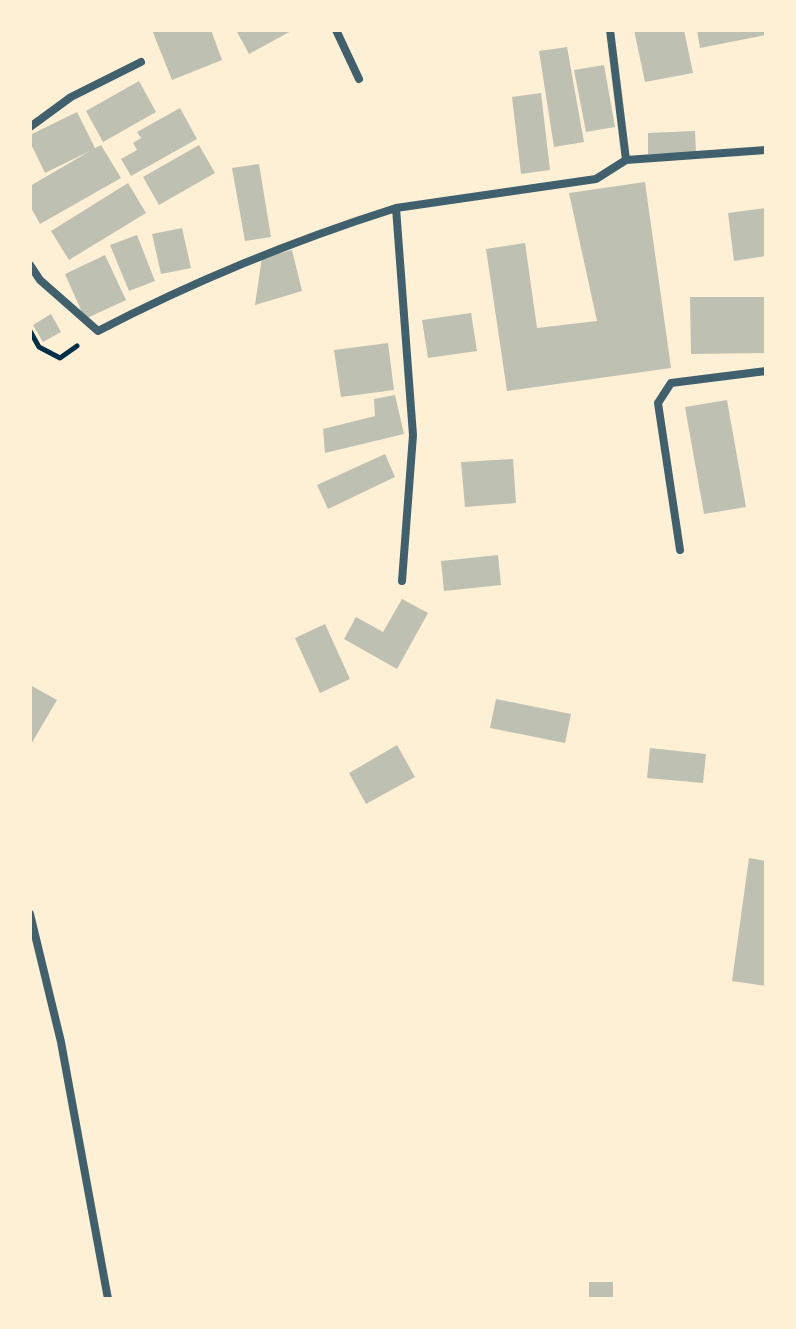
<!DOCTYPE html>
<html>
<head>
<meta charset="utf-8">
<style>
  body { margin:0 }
  #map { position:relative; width:796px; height:1329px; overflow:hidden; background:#fdf0d5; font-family:Figtree,sans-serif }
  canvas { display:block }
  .frame { position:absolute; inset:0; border:32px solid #fdf0d5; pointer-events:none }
</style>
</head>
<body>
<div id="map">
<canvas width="796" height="1329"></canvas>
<div class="frame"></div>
</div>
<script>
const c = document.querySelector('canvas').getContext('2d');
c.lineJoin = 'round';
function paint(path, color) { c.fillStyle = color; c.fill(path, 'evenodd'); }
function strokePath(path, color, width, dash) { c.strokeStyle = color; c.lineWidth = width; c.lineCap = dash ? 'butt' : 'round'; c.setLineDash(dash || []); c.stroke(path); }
paint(new Path2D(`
  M 152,30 L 211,30 L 222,60 L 172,80 Z
  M 236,30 L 293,30 L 249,54 Z
  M 634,30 L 684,30 L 693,73 L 645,82 Z
  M 697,30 L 766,30 L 766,35 L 700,48 Z
  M 567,47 L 584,142 L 554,147 L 539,51 Z
  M 604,65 L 615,127 L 586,132 L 574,70 Z
  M 139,81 L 156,112 L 103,142 L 86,111 Z
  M 541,93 L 550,170 L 521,174 L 512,97 Z
  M 180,108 L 197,139 L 131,176 L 121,159 L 137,150 L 133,143 L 141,138 L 137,132 Z
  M 77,112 L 95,148 L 101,145 L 121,178 L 40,224 L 30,206 L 30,186 L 90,151 L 45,173 L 30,142 L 30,135 Z
  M 695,131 L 696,153 L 648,154 L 648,133 Z
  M 199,145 L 215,173 L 159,205 L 143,177 Z
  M 259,164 L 271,237 L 245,241 L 232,168 Z
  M 645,182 L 671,368 L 507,391 L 486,249 L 525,243 L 537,328 L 597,321 L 569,193 Z
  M 128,183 L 146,213 L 69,260 L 51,231 Z
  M 766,208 L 766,256 L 734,261 L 728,213 Z
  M 182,228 L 191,268 L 161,274 L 152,234 Z
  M 137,235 L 155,281 L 129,291 L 110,245 Z
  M 292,250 L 302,291 L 255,305 L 262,257 Z
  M 105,255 L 126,300 L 85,319 L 65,274 Z
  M 690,297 L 766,297 L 766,353 L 691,354 Z
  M 471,313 L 477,351 L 428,358 L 422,320 Z
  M 51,314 L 61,332 L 43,342 L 33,325 Z
  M 388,343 L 394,390 L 341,397 L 334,350 Z
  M 395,395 L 404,434 L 325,453 L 323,429 L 375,416 L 374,399 Z
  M 727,400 L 746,507 L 704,514 L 685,407 Z
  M 385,454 L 395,477 L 328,509 L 317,485 Z
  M 513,459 L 516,503 L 465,507 L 461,462 Z
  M 498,555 L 501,585 L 444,591 L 441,561 Z
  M 402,599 L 428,613 L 397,669 L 344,639 L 356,617 L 383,632 Z
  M 325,624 L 350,679 L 320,693 L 295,638 Z
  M 30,685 L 57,700 L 30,746 Z
  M 496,699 L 571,714 L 565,743 L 490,728 Z
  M 397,745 L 415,777 L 366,804 L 349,773 Z
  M 650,748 L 706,754 L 703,783 L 647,778 Z
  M 749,858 L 766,861 L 766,986 L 732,981 Z
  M 589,1282 L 613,1282 L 613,1299 L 589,1299 Z`), '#bec0b2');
strokePath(new Path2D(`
  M 30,331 L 39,347 L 60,358 L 77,346`), '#003049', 5);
strokePath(new Path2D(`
  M 336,30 L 359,79
  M 30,127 L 71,97 L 141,62
  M 626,160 L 766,150
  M 30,265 L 40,280 L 98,331 C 194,281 292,241 396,208
  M 680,550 L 658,403 L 671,383 L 766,371
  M 402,581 L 413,435 L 396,208 L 596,179 L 626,160 L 610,30
  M 30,914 L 61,1042 L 108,1299`), '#3f606c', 8);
</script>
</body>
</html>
